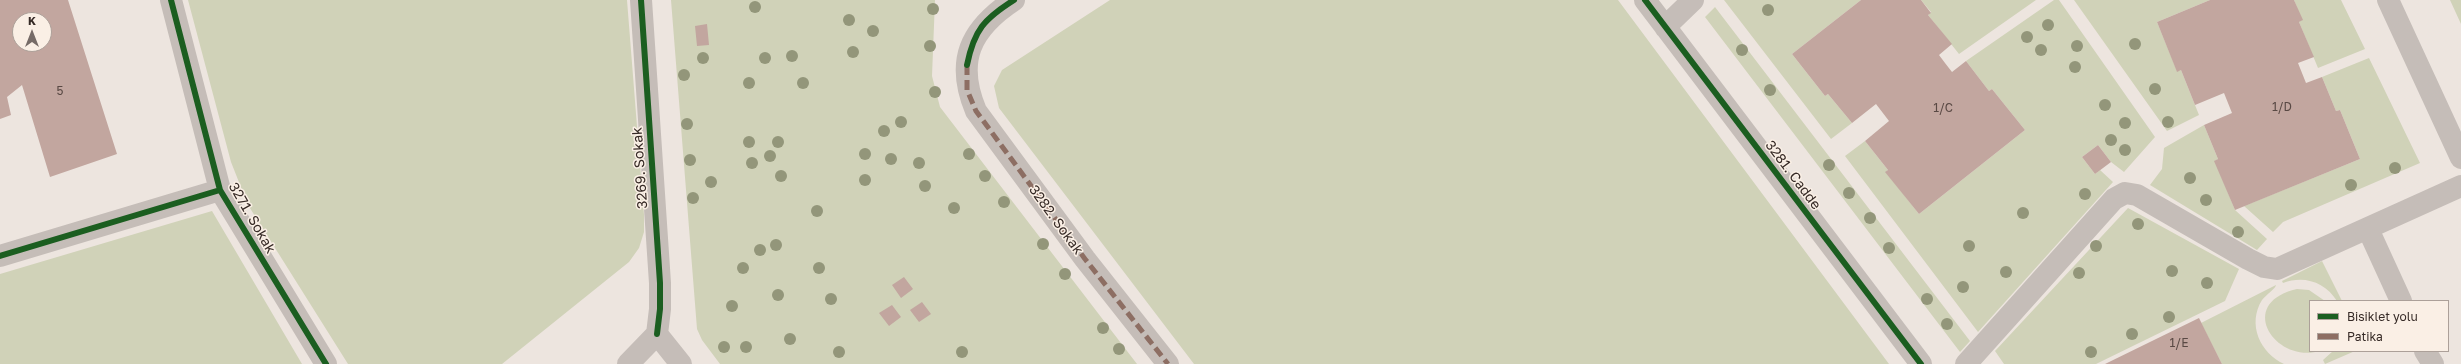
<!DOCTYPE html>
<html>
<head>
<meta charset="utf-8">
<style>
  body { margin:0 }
  #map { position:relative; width:2461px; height:364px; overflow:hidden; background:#ede5df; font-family:"Golos Text",sans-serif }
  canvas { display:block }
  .legend { position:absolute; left:2309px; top:300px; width:140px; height:52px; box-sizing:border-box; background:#faefe5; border:1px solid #aca099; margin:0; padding:5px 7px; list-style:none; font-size:12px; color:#362a26 }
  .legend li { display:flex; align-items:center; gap:8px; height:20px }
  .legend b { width:20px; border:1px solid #aca099 }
  .north { position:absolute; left:12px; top:12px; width:40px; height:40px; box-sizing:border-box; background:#faefe5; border:1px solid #aca099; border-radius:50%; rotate:0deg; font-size:11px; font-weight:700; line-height:16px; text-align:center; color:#362a26 }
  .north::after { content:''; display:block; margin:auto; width:14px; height:18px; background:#766b67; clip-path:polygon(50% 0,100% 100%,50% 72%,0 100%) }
</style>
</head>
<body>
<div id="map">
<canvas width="2461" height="364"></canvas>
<ul class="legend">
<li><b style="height:5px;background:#1b5e20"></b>Bisiklet yolu</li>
<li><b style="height:5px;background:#8d6e63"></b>Patika</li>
</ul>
<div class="north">K</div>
</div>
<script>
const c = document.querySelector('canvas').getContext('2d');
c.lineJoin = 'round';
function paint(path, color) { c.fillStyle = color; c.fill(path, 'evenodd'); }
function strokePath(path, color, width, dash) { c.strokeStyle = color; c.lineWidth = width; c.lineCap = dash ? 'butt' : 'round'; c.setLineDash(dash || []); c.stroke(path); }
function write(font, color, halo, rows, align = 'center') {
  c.font = font + ' "Golos Text",sans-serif'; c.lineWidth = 3; c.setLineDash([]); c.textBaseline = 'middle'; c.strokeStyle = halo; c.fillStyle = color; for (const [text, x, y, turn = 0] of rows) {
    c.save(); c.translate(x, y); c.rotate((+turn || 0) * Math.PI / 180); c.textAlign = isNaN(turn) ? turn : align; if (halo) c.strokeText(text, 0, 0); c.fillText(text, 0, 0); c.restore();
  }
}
paint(new Path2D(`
  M 188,0 L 627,0 L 644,215 L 644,232 L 639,248 L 629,262 L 502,364 L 348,364 L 248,205 L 231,162 Z
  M 671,0 L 935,0 L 932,76 L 940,107 L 1137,364 L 720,364 L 702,340 L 697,329 Z
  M 1110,0 L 1618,0 L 1889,364 L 1194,364 L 999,108 L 994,86 L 1002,70 Z
  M 1724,0 L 1861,0 L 1792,54 L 1825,96 L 1828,94 L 1852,123 L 1831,139 Z
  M 1921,0 L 2036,0 L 1959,54 L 1928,15 L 1931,12 Z
  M 2054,0 L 2059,0 L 2155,137 L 2124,172 L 2111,162 L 2098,145 L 2082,157 L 2095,174 L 2100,170 L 2113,182 L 1978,332 L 1845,156 L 1865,141 L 1888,170 L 1886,172 L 1919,214 L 2025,130 L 1992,89 L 1989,91 L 1966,61 Z
  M 2074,0 L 2210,0 L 2157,22 L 2177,71 L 2181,70 L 2199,115 L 2167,131 Z
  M 2294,0 L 2341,0 L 2365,49 L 2318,68 L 2299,22 L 2302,20 Z
  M 2450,0 L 2461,0 L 2461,24 Z
  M 1715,7 L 1970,341 L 1960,352 L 1705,17 Z
  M 2369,58 L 2420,163 L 2283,222 L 2273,232 L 2244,206 L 2360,159 L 2340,110 L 2336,111 L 2322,77 Z
  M 2204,125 L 2218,159 L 2215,161 L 2235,210 L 2267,239 L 2257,250 L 2150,185 L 2162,169 L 2164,148 Z
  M 2128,208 L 2239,269 L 2225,301 L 2096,364 L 2004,364 L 1995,351 Z
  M 212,211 L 302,364 L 0,364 L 0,274 Z
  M 2322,261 L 2342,301 L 2337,301 C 2325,282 2304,275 2283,283 L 2282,281 Z
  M 2276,285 C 2276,288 2266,295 2262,300 C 2247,324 2260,353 2284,364 L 2222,364 L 2201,323 Z
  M 2297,289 L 2309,290 L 2325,301 L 2310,301 L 2310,351 L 2320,351 C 2275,364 2235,303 2297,289 Z
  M 2333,351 L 2355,351 L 2325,364 L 2323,360 Z`), '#d0d2b8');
paint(new Path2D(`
  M 0,0 L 68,0 L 117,154 L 50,177 L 22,85 L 7,97 L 11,115 L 0,119 ZM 20,20 L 44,20 L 44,44 L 20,44 Z
  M 1861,0 L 1921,0 L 1931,13 L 1928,15 L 1952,44 L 1939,55 L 1945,63 L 1952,72 L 1966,61 L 1989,91 L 1992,89 L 2025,130 L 1919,214 L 1885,172 L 1888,170 L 1865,141 L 1889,121 L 1876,104 L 1852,123 L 1828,94 L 1825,96 L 1792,54 Z
  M 2210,0 L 2294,0 L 2303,20 L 2299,22 L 2314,57 L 2298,63 L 2306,83 L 2322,77 L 2336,111 L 2340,110 L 2360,159 L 2235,210 L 2214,161 L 2218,159 L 2204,125 L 2232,113 L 2224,93 L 2195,105 L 2181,70 L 2177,72 L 2157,22 Z
  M 707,24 L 709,45 L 697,46 L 695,26 Z
  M 2098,145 L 2111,162 L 2095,174 L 2082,157 Z
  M 904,277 L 913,289 L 901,298 L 892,285 Z
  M 922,302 L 931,314 L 919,322 L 910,310 Z
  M 892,305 L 901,317 L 889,326 L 879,313 Z
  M 2199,318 L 2222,364 L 2105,364 Z`), '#c2a69f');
strokePath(new Path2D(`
  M 171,0 L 220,190 L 326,364
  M 641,0 L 660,283 L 660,309 L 657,334
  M 1014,0 C 970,29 955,61 976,111 L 1085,259 L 1168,364
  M 1645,0 L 1921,364
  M 2388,0 L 2461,158
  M 1665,27 L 1693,0
  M 2368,229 L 2401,301
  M 0,256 L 220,190
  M 657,334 L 681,364
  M 2425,351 L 2433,364
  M 628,364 L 657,334
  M 1966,364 L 2114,199 L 2125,193 L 2137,195 L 2248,259 L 2264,267 L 2277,269 L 2461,186`), '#c5bdb8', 22);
strokePath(new Path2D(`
  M 967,65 L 967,90 L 976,111 L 1085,259 L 1168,364`), '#8d6e63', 5, [10, 5]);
strokePath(new Path2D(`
  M 171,0 L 220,190 L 326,364
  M 641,0 L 660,283 L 660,309 L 657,334
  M 1645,0 L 1921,364
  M 967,65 C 974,30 984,19 1014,0
  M 0,256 L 220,190`), '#1b5e20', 6);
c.fillStyle = '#93967a';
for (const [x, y] of [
  [755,7],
  [933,9],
  [1768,10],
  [849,20],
  [2048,25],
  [873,31],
  [2027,37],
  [2135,44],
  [930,46],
  [2077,46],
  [1742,50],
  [2041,50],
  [853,52],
  [792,56],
  [703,58],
  [765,58],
  [2075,67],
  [684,75],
  [749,83],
  [803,83],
  [2155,89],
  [1770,90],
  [935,92],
  [2105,105],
  [901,122],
  [2168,122],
  [2125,123],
  [687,124],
  [884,131],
  [2111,140],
  [749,142],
  [778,142],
  [2125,150],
  [865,154],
  [969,154],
  [770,156],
  [891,159],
  [690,160],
  [752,163],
  [919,163],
  [1829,165],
  [2395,168],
  [781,176],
  [985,176],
  [2190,178],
  [865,180],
  [711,182],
  [2351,185],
  [925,186],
  [1849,193],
  [2085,194],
  [693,198],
  [2206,200],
  [1004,202],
  [954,208],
  [817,211],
  [2023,213],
  [1870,218],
  [2138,224],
  [2238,232],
  [1043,244],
  [776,245],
  [1969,246],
  [2096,246],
  [1889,248],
  [760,250],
  [743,268],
  [819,268],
  [2172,271],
  [2006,272],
  [2079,273],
  [1065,274],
  [2207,283],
  [1963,287],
  [778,295],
  [831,299],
  [1927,299],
  [732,306],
  [2169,317],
  [1947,324],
  [1103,328],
  [2132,334],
  [790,339],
  [724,347],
  [746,347],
  [1119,349],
  [839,352],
  [962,352],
  [2091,352]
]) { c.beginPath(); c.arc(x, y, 6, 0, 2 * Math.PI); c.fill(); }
write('12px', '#594944', null, [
  ["5",60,91],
  ["1/D",2282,107],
  ["1/C",1943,108],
  ["1/E",2179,343]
]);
write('14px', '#362a26', '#faefe5', [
  ["3269. Sokak",640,168,-94],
  ["3281. Cadde",1793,175,53],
  ["3271. Sokak",252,218,60],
  ["3282. Sokak",1056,220,54]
]);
</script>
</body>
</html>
